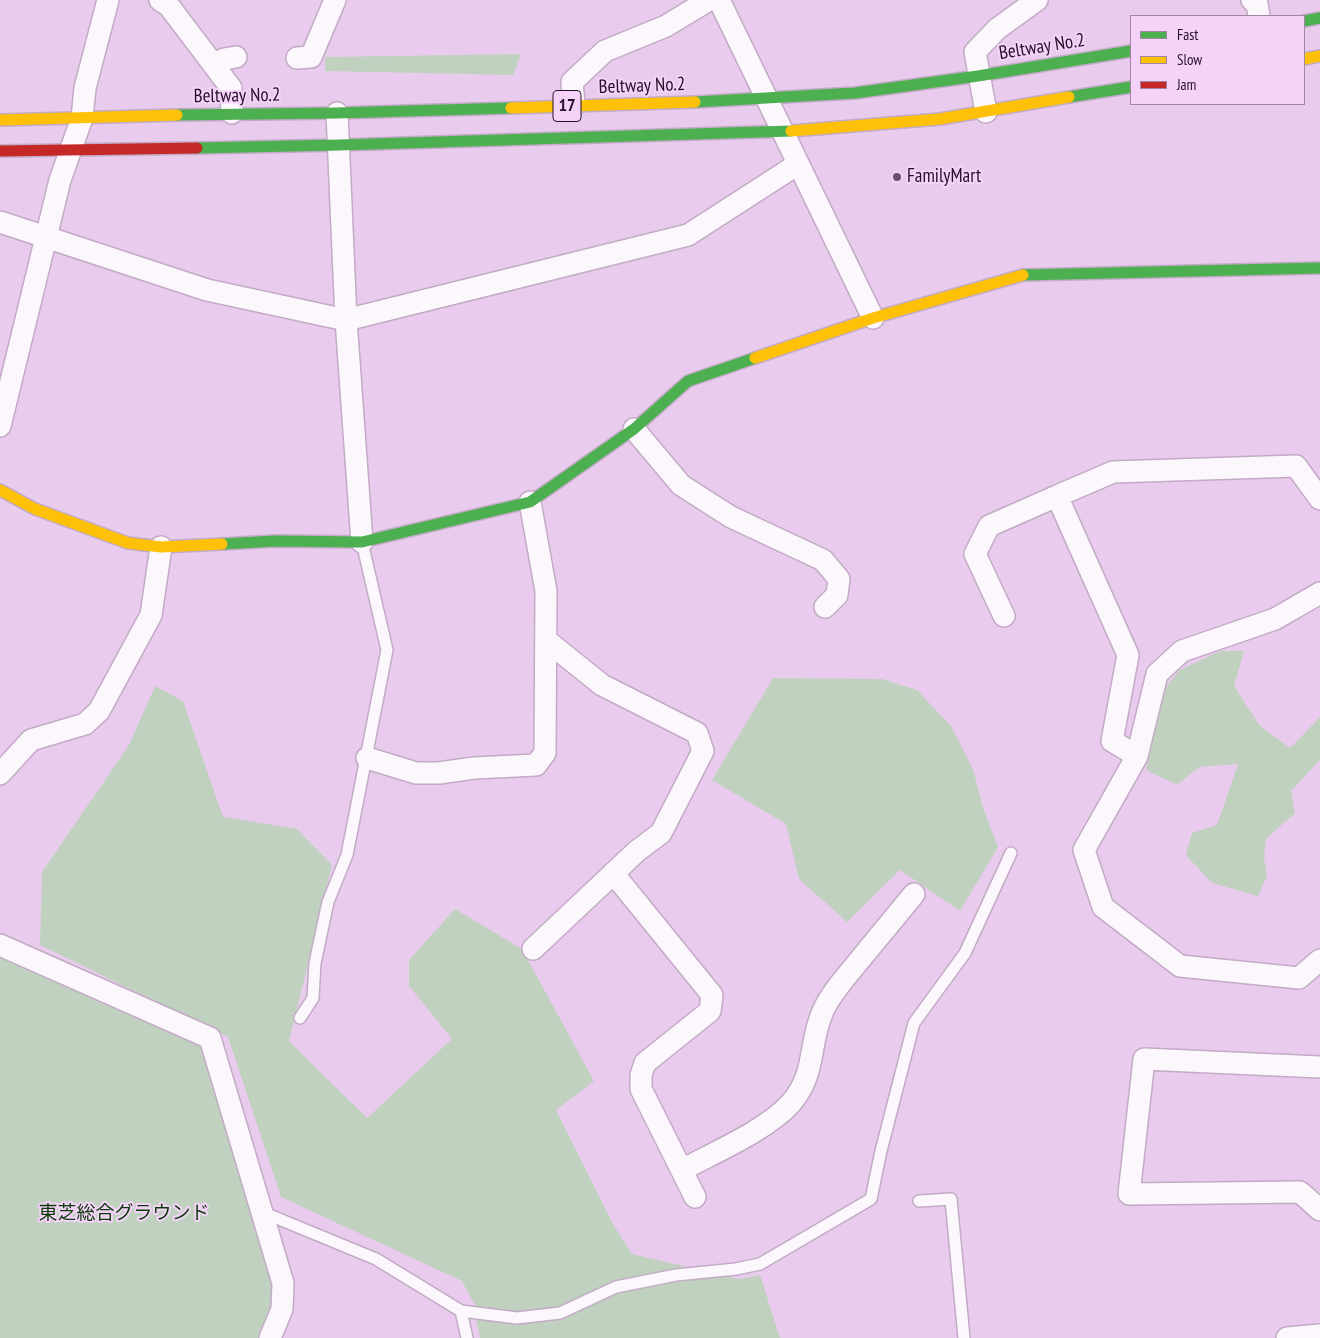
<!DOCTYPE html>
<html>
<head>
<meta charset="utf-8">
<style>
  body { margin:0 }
  #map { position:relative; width:1320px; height:1338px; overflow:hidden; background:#e9cbed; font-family:"PT Sans Narrow",sans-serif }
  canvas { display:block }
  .legend { position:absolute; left:1130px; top:15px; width:175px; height:90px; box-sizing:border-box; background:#f5d3f9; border:1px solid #a185a5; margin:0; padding:6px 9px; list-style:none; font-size:15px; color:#241027 }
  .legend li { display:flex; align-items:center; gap:10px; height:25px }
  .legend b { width:25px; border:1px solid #a185a5 }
</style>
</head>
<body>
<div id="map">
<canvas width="1320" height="1338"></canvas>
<ul class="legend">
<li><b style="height:6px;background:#4caf50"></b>Fast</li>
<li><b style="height:6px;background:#ffc107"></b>Slow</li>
<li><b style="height:6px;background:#c62828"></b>Jam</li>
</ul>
</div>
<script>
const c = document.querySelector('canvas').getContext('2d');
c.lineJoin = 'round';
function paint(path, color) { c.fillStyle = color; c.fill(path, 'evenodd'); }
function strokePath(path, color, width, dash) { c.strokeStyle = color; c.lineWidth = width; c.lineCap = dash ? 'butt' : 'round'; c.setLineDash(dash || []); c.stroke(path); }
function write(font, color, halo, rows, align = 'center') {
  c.font = font + ' "PT Sans Narrow","Noto Sans JP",sans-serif'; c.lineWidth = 4; c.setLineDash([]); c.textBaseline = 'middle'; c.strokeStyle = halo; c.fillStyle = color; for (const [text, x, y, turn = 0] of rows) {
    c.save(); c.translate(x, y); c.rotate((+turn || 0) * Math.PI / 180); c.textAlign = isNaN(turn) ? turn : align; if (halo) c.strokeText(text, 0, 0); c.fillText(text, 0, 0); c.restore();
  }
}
paint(new Path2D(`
  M 521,54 L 513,75 L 325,71 L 325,57 Z
  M 1220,651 L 1244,651 L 1234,686 L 1260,726 L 1290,748 L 1320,717 L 1320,760 L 1291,791 L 1295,813 L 1266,839 L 1264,857 L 1267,876 L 1258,896 L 1212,883 L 1186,855 L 1192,833 L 1217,825 L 1238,764 L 1199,767 L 1177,785 L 1146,770 L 1160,694 L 1180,670 Z
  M 773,678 L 882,679 L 917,690 L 951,726 L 973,769 L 983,808 L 998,847 L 960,911 L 900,870 L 847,922 L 799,879 L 786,824 L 712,780 Z
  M 155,686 L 183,701 L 223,817 L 297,829 L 332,865 L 289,1041 L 367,1118 L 452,1039 L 409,986 L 409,960 L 455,909 L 522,949 L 594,1081 L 556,1110 L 613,1224 L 632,1254 L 739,1279 L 760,1275 L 780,1338 L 480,1338 L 476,1320 L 483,1320 L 462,1281 L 281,1197 L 228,1037 L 40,945 L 42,872 L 129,745 Z
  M 0,956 L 207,1048 L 277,1293 L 260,1338 L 0,1338 Z`), '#c1d1c0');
const lane = new Path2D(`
  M 300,1018 L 313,998 L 315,963 L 328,902 L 347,855 L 387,650 L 362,542
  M 919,1201 L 951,1199 L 964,1338
  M 262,1212 L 376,1259 L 461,1311 L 517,1318 L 560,1313 L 616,1287 L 676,1275 L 736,1269 L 760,1264 L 871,1199 L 881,1151 L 914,1023 L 965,953 L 1011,853
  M 461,1311 L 467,1338`);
const street = new Path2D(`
  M 160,0 L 169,6 L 231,88 L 232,113
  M 719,0 L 873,318
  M 1252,0 L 1257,4 L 1259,16
  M 297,58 L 311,57 L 335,0
  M 215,66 L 224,59 L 236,57
  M 574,105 L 572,82 L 605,51 L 666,26 L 709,0
  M 986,112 L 975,52 L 997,29 L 1037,0
  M 337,113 L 346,320 L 362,542
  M 0,222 L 207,290 L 346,320 L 688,235 L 798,164
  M 0,426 L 60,180 L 82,118 L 85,88 L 108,0
  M 634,429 L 681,485 L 731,517 L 823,560 L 839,579 L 837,595 L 825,607
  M 1320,499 L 1296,466 L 1113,472 L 1057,496 L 1128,655 L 1112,741 L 1137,756 L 1084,850 L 1103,907 L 1180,966 L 1299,978 L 1320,960
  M 1004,616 L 975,554 L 989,526 L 1057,496
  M 1137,756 L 1157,674 L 1182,651 L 1275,619 L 1320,593
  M 367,758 L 416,773 L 439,773 L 474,768 L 536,765 L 545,753 L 546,591 L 530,502
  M 0,774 L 31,740 L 85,724 L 99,711 L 151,615 L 161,547
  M 613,873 L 712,995 L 710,1011 L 645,1063 L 641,1075 L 641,1089 L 695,1197
  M 0,945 L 210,1038 L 283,1283 L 282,1309 L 270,1338
  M 533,949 L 637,851 L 661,833 L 703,751 L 697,733 L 602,685 L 546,640
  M 1320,1067 L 1144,1059 L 1129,1194 L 1300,1192 L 1320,1210
  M 682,1170 C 715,1152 767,1130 791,1103 C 817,1073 808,1044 823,1011 C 831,993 846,977 858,962 C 877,939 895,917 914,894
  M 1287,1338 L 1320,1335`);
const fast = new Path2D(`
  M 1304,21 L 1320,18
  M 1069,97 L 1131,87
  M 695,102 L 855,93 L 978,76 L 1131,51
  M 177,115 L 337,113 L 511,108
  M 197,148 L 340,145 L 791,131
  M 1023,275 L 1320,268
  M 222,544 L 275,541 L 362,542 L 530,502 L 634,429 L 688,381 L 755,358`);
const slow = new Path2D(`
  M 1304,59 L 1320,56
  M 511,108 L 695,102
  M 0,120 L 177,115
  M 791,131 L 940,119 L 1069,97
  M 755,358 L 873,318 L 1023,275
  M 0,490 L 35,509 L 128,543 L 161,547 L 222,544`);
const jam = new Path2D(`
  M 0,151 L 197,148`);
strokePath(lane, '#c2abc5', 14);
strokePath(street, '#c2abc5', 24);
strokePath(fast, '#c2abc5', 14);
strokePath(slow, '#c2abc5', 14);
strokePath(jam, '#c2abc5', 14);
strokePath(lane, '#fcf7fc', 11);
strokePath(street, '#fcf7fc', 21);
strokePath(fast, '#4caf50', 11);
strokePath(slow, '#ffc107', 11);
strokePath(jam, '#c62828', 11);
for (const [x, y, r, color] of [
  [897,177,5,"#69516c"]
]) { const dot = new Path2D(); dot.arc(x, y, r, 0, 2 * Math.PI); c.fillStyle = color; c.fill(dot); strokePath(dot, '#f5d3f9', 2); }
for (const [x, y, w] of [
  [567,106,28]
]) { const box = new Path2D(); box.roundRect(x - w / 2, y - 15.5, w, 31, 4); c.fillStyle = '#f5d3f9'; c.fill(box); strokePath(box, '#241027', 1); }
write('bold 18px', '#241027', null, [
  ["17",567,106]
]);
write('19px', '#241027', '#f5d3f9', [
  ["Beltway No.2",1042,47,-9],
  ["Beltway No.2",642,86,-2],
  ["Beltway No.2",237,96,-1]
]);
write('19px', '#241027', '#f5d3f9', [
  ["FamilyMart",907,177]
], 'left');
write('19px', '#0c3a0a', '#f5d3f9', [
  ["東芝総合グラウンド",124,1214]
]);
</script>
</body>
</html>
